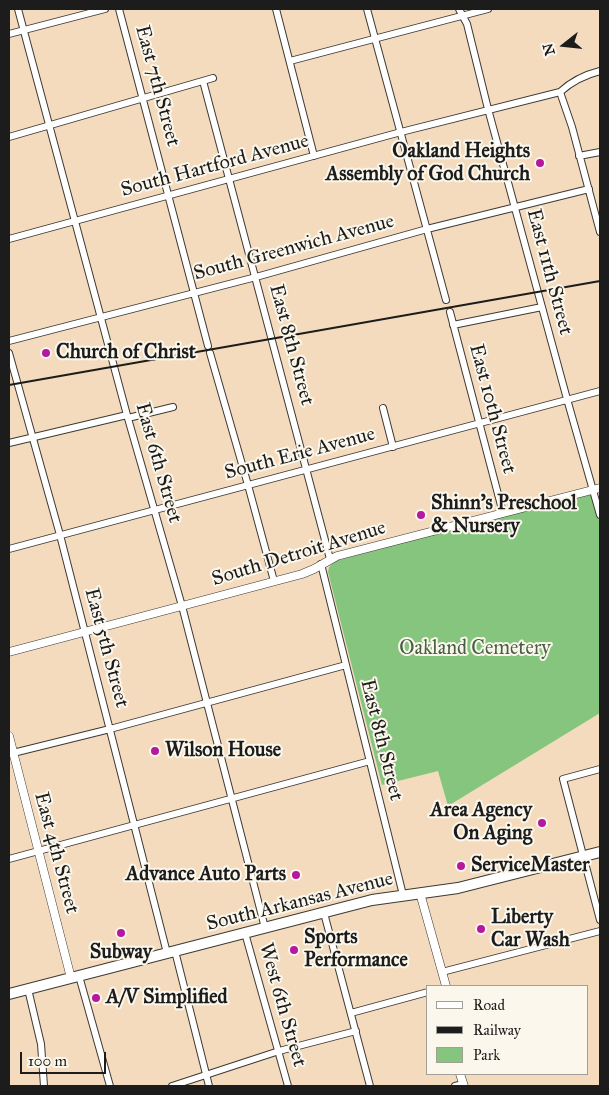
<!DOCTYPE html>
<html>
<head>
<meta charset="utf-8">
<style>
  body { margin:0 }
  #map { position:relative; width:609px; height:1095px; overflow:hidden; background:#f4dbbe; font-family:"IM FELL Great Primer",serif }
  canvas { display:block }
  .frame { position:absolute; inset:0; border:10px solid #1c1c1c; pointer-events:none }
  .legend { position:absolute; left:426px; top:985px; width:162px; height:90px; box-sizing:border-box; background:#fbf7ec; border:1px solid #a29f99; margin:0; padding:6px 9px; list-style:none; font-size:15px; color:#1c1c1c }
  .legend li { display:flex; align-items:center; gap:10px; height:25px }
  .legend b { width:25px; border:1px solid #a29f99 }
  .north { position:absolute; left:539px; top:20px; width:50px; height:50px; -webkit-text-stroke:4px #fbf7ec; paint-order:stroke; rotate:254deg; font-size:14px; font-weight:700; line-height:20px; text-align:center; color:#1c1c1c }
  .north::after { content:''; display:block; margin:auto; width:18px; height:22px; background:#1c1c1c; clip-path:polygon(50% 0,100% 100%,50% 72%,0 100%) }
  .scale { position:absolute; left:20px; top:1052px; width:86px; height:22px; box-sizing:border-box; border:2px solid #1c1c1c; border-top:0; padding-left:6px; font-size:15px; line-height:18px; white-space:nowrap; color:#1c1c1c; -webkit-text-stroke:4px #fbf7ec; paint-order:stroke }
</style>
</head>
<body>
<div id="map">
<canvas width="609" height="1095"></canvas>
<div class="frame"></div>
<ul class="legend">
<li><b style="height:6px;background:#fff"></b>Road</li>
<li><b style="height:6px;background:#1c1c1c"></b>Railway</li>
<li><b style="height:14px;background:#86c57d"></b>Park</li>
</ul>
<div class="north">N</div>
<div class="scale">100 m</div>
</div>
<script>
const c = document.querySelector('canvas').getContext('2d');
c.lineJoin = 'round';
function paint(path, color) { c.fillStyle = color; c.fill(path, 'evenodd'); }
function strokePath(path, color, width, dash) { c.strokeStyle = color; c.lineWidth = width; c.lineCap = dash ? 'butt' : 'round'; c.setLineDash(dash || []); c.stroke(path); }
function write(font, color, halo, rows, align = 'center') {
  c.font = font + ' "IM FELL Great Primer",serif'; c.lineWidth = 4; c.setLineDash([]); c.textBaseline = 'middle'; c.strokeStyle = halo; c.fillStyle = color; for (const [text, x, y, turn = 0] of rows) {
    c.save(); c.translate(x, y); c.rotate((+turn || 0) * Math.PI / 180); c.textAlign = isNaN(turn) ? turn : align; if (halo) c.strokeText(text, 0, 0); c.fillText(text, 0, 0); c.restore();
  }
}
paint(new Path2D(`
  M 590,493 L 600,523 L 600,713 L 448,806 L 438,771 L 382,785 L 328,572 L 329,567 L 335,561 Z`), '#86c57d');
const minor = new Path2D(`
  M 18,9 L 127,415 L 182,606 L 265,928
  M 119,9 L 208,346
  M 276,9 L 314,156
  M 367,9 L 446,300
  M 459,9 L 467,24 L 488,109 L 567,399 L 600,515
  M 9,34 L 105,9
  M 290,61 L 488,9
  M 203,81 L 330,559
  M 560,92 L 572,127 L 600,232
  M 9,137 L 213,78
  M 579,156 L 600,152
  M 9,239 L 401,132 L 560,92 C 572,81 584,75 600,71
  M 450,312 L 503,513
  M 453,325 L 542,307
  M 9,341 L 256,277 L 427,229 L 589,189
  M 9,353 L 60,535 L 167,953
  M 210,353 L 248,485 L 274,581
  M 383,408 L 393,447
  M 128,418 L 173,407
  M 9,443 L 127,415
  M 9,549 L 600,391
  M 321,564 L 403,895
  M 9,754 L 110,729 L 346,665
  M 600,769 L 563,779 L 600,920
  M 9,859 L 370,761
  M 324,913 L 370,1086
  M 245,933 L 288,1086
  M 175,951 L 209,1086
  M 442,972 L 600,931
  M 79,976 L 110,1086
  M 28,989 L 41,1044 L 44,1086
  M 351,1013 L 428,992
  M 172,1086 L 279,1051 L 356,1031
  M 455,1086 L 463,1084`);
const tertiary = new Path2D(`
  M 9,652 L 302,574 L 314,569 L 337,556 L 600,488
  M 9,736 L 71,978
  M 420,893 L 446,986
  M 460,1074 L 464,1086`);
const trunk = new Path2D(`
  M 9,994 L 372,900 L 458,888 L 600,852`);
strokePath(minor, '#3c3934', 8);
strokePath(tertiary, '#3c3934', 9);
strokePath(trunk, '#3c3934', 12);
strokePath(minor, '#fff', 6);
strokePath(tertiary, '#fff', 8);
strokePath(trunk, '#fff', 10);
strokePath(new Path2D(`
  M 9,385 L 600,281`), '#1c1c1c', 2);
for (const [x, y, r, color] of [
  [540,163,5,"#b5179e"],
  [46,353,5,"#b5179e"],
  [421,515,5,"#b5179e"],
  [155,751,5,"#b5179e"],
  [542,823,5,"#b5179e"],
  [461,866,5,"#b5179e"],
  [296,875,5,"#b5179e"],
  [481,929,5,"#b5179e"],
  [121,933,5,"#b5179e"],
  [294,950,5,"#b5179e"],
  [96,998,5,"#b5179e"]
]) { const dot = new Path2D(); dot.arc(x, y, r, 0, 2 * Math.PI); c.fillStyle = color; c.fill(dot); strokePath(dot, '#fbf7ec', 2); }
write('20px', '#1c1c1c', '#fbf7ec', [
  ["East 7th Street",157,86,75],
  ["South Hartford Avenue",215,166,-15],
  ["South Greenwich Avenue",294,248,-15],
  ["East 11th Street",549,272,75],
  ["East 8th Street",291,345,75],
  ["East 10th Street",492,409,75],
  ["South Erie Avenue",300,454,-15],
  ["East 6th Street",158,463,74],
  ["South Detroit Avenue",299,554,-17],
  ["East 5th Street",106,648,75],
  ["East 8th Street",381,740,76],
  ["East 4th Street",56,853,75],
  ["South Arkansas Avenue",300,902,-14],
  ["West 6th Street",282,1005,74]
]);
write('bold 20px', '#1c1c1c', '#fbf7ec', [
  ["Oakland Heights",530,152,"right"],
  ["Assembly of God Church",530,175,"right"],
  ["Church of Christ",56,353],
  ["Shinn's Preschool",431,504],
  ["& Nursery",431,527],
  ["Wilson House",165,751],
  ["Area Agency",532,811,"right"],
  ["On Aging",532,834,"right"],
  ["ServiceMaster",471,866],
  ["Advance Auto Parts",286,875,"right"],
  ["Liberty",491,918],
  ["Car Wash",491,941],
  ["Sports",304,938],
  ["Performance",304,961],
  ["Subway",121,953,"center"],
  ["A/V Simplified",106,998]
], 'left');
write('20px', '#466043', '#fbf7ec', [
  ["Oakland Cemetery",475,649]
]);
</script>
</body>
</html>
